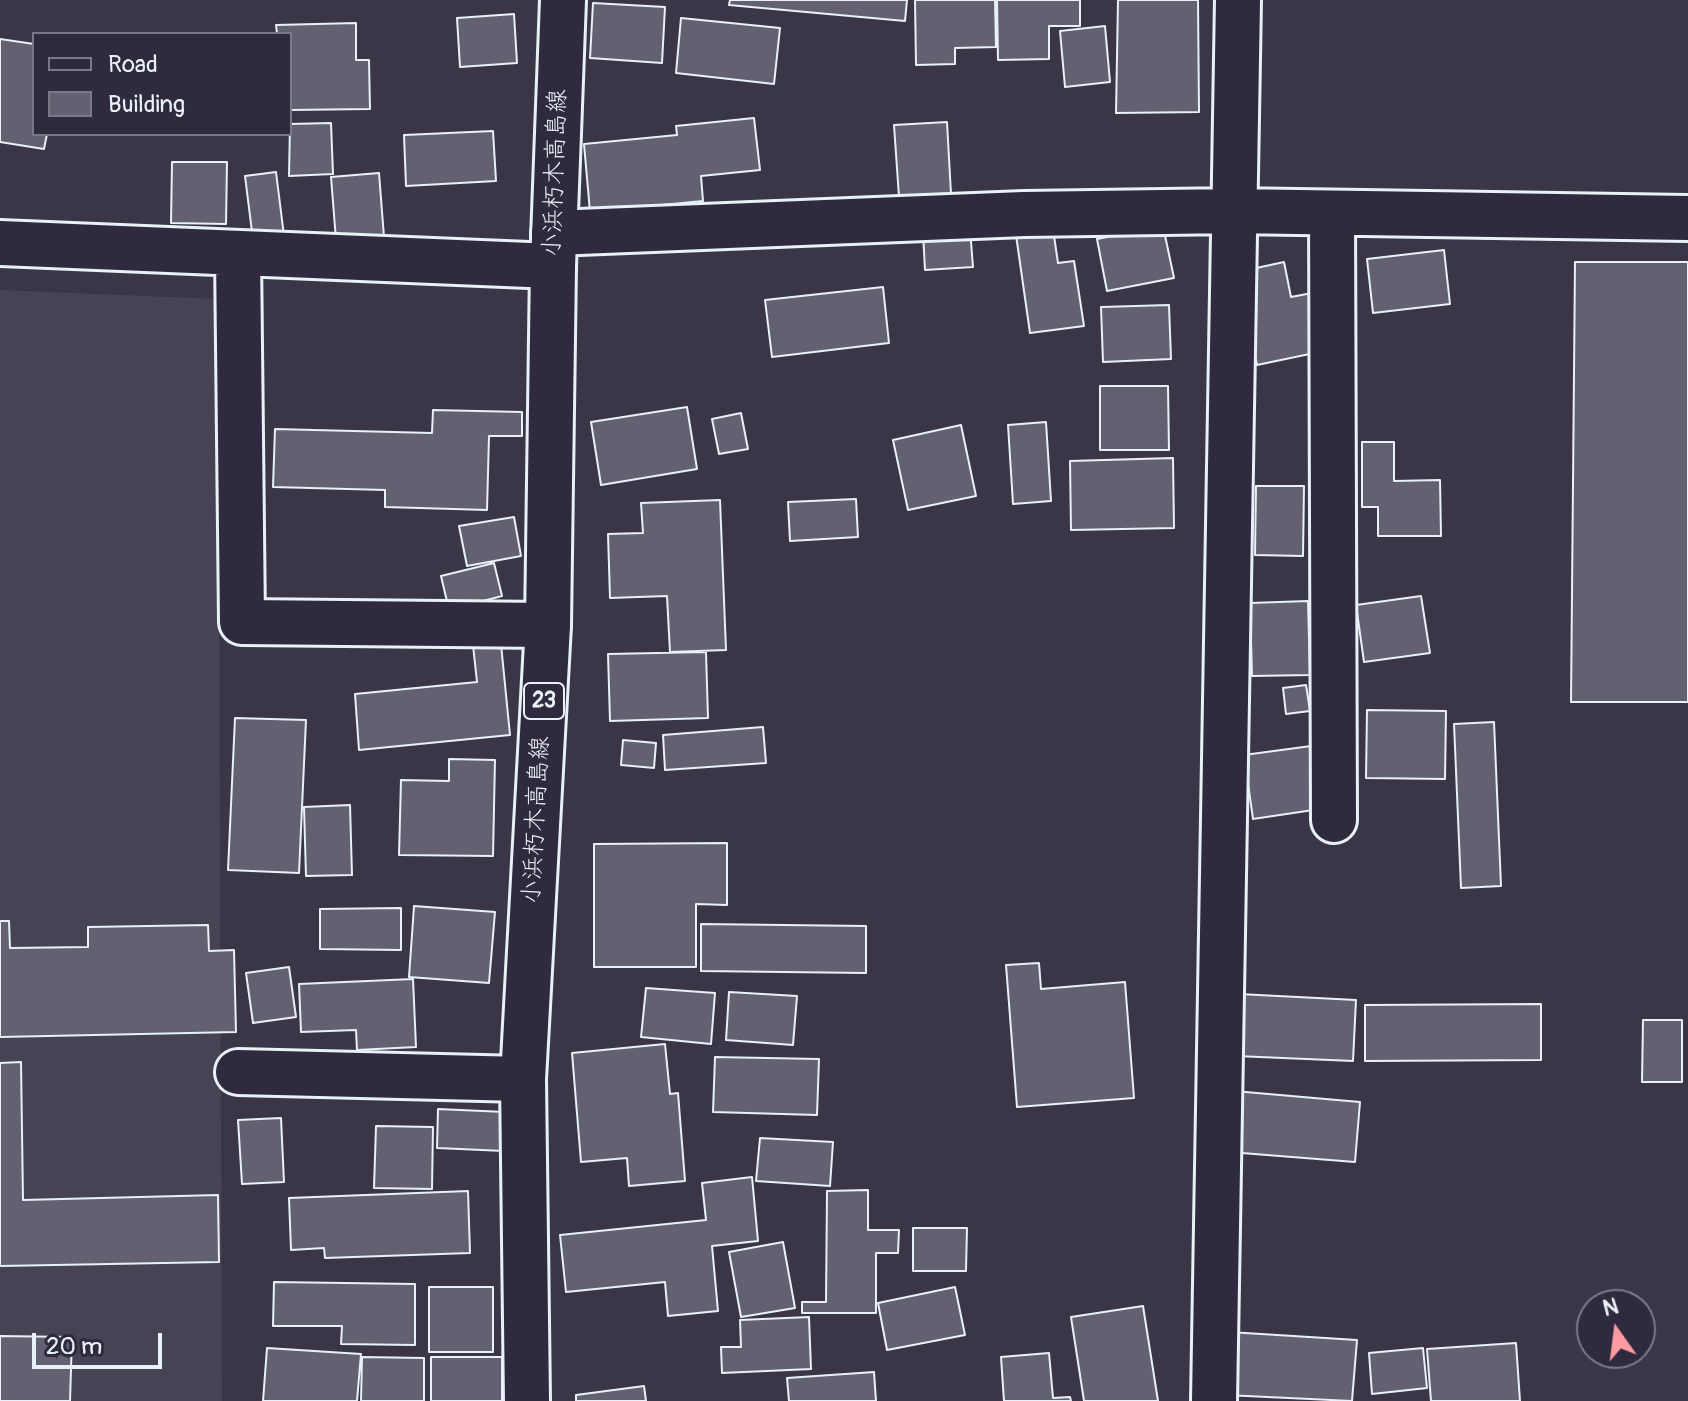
<!DOCTYPE html>
<html>
<head>
<meta charset="utf-8">
<style>
  body { margin:0 }
  #map { position:relative; width:1688px; height:1401px; overflow:hidden; background:#3a3648; font-family:Pangolin,sans-serif }
  canvas { display:block }
  .legend { position:absolute; left:32px; top:32px; width:260px; height:104px; box-sizing:border-box; background:#2f2a3d; border:2px solid #797a88; margin:0; padding:10px 14px; list-style:none; font-size:24px; color:#e8f1f8 }
  .legend li { display:flex; align-items:center; gap:16px; height:40px }
  .legend b { width:40px; border:2px solid #797a88 }
  .north { position:absolute; left:1576px; top:1289px; width:80px; height:80px; box-sizing:border-box; background:#2f2a3d; border:2px solid #797a88; border-radius:50%; rotate:346deg; font-size:22px; font-weight:700; line-height:32px; text-align:center; color:#e8f1f8 }
  .north::after { content:''; display:block; margin:auto; width:28px; height:36px; background:#ff9aa2; clip-path:polygon(50% 0,100% 100%,50% 72%,0 100%) }
  .scale { position:absolute; left:32px; top:1333px; width:130px; height:36px; box-sizing:border-box; border:4px solid #e8f1f8; border-top:0; padding-left:10px; font-size:24px; line-height:28px; white-space:nowrap; color:#e8f1f8; -webkit-text-stroke:6px #2f2a3d; paint-order:stroke }
</style>
</head>
<body>
<div id="map">
<canvas width="1688" height="1401"></canvas>
<ul class="legend">
<li><b style="height:10px;background:#2f2a3d"></b>Road</li>
<li><b style="height:22px;background:#636171"></b>Building</li>
</ul>
<div class="north">N</div>
<div class="scale">20 m</div>
</div>
<script>
const c = document.querySelector('canvas').getContext('2d');
c.lineJoin = 'round';
function paint(path, color) { c.fillStyle = color; c.fill(path, 'evenodd'); }
function strokePath(path, color, width, dash) { c.strokeStyle = color; c.lineWidth = width; c.lineCap = dash ? 'butt' : 'round'; c.setLineDash(dash || []); c.stroke(path); }
function write(font, color, halo, rows, align = 'center') {
  c.font = font + ' Pangolin,"Klee One",sans-serif'; c.lineWidth = 6; c.setLineDash([]); c.textBaseline = 'middle'; c.strokeStyle = halo; c.fillStyle = color; for (const [text, x, y, turn = 0] of rows) {
    c.save(); c.translate(x, y); c.rotate((+turn || 0) * Math.PI / 180); c.textAlign = isNaN(turn) ? turn : align; if (halo) c.strokeText(text, 0, 0); c.fillText(text, 0, 0); c.restore();
  }
}
paint(new Path2D(`
  M 0,290 L 218,299 L 222,1401 L 0,1401 Z`), '#464354');
const building = new Path2D(`
  M 730,0 L 907,0 L 905,21 L 729,5 Z
  M 915,0 L 995,0 L 996,47 L 955,48 L 955,64 L 916,65 Z
  M 997,0 L 1080,0 L 1080,26 L 1049,26 L 1049,59 L 998,60 Z
  M 1118,0 L 1198,0 L 1199,112 L 1116,113 Z
  M 593,3 L 665,7 L 662,63 L 590,58 Z
  M 514,14 L 517,63 L 460,67 L 457,18 Z
  M 681,18 L 780,28 L 774,84 L 676,73 Z
  M 356,23 L 356,60 L 369,60 L 370,109 L 290,110 L 290,34 L 277,34 L 276,25 Z
  M 1105,26 L 1110,82 L 1065,87 L 1060,31 Z
  M 0,39 L 34,44 L 34,134 L 47,134 L 44,149 L 0,142 Z
  M 754,118 L 760,170 L 701,176 L 703,201 L 590,212 L 584,144 L 677,135 L 676,126 Z
  M 947,122 L 951,194 L 899,197 L 894,125 Z
  M 331,123 L 333,174 L 289,176 L 290,124 Z
  M 493,131 L 496,181 L 406,186 L 404,135 Z
  M 172,162 L 227,162 L 226,224 L 171,223 Z
  M 276,172 L 284,236 L 253,240 L 245,176 Z
  M 379,173 L 384,237 L 336,240 L 331,177 Z
  M 1163,226 L 1174,278 L 1107,291 L 1097,239 Z
  M 970,229 L 973,267 L 925,270 L 923,233 Z
  M 1053,229 L 1058,263 L 1074,261 L 1084,326 L 1030,333 L 1016,235 Z
  M 1444,250 L 1450,304 L 1373,313 L 1367,259 Z
  M 1284,262 L 1291,297 L 1312,293 L 1324,351 L 1257,365 L 1238,272 Z
  M 1575,262 L 1688,262 L 1688,702 L 1571,702 Z
  M 883,287 L 889,343 L 772,357 L 765,300 Z
  M 1169,305 L 1171,359 L 1103,362 L 1101,307 Z
  M 1100,386 L 1168,386 L 1169,450 L 1100,450 Z
  M 687,407 L 697,469 L 601,485 L 591,422 Z
  M 433,410 L 522,412 L 522,436 L 489,436 L 487,510 L 385,507 L 385,490 L 273,487 L 275,429 L 432,433 Z
  M 741,413 L 748,449 L 719,454 L 712,419 Z
  M 1046,422 L 1051,501 L 1013,504 L 1008,425 Z
  M 961,425 L 976,496 L 908,510 L 893,440 Z
  M 1362,442 L 1394,442 L 1394,481 L 1440,480 L 1441,536 L 1378,536 L 1378,507 L 1362,507 Z
  M 1173,458 L 1174,528 L 1071,530 L 1070,461 Z
  M 1256,486 L 1304,486 L 1303,556 L 1255,555 Z
  M 856,499 L 858,537 L 790,541 L 788,502 Z
  M 720,500 L 726,650 L 670,652 L 667,596 L 610,598 L 608,534 L 643,533 L 641,503 Z
  M 514,517 L 521,556 L 467,566 L 459,526 Z
  M 494,563 L 502,596 L 449,610 L 441,576 Z
  M 1421,596 L 1430,653 L 1364,662 L 1356,605 Z
  M 1308,601 L 1310,675 L 1252,676 L 1250,603 Z
  M 500,634 L 510,735 L 359,750 L 355,694 L 477,682 L 472,636 Z
  M 706,652 L 708,718 L 610,721 L 608,654 Z
  M 1306,685 L 1310,711 L 1286,714 L 1283,688 Z
  M 1367,710 L 1446,711 L 1445,779 L 1366,778 Z
  M 235,718 L 306,720 L 299,873 L 228,870 Z
  M 1494,722 L 1501,886 L 1461,888 L 1454,724 Z
  M 763,727 L 766,763 L 665,770 L 663,735 Z
  M 623,740 L 656,743 L 654,768 L 621,765 Z
  M 1311,746 L 1320,809 L 1253,819 L 1244,755 Z
  M 449,759 L 495,760 L 493,856 L 399,855 L 401,780 L 449,781 Z
  M 350,805 L 352,875 L 306,876 L 304,807 Z
  M 727,843 L 727,905 L 696,904 L 696,967 L 594,967 L 594,844 Z
  M 414,906 L 495,912 L 489,983 L 409,977 Z
  M 401,908 L 401,950 L 320,949 L 320,909 Z
  M 0,921 L 9,921 L 10,948 L 88,947 L 88,927 L 208,925 L 209,951 L 234,950 L 236,1032 L 0,1037 Z
  M 701,924 L 866,926 L 866,973 L 701,971 Z
  M 1039,963 L 1041,989 L 1125,982 L 1134,1098 L 1017,1107 L 1006,965 Z
  M 289,967 L 296,1017 L 253,1023 L 246,973 Z
  M 413,979 L 416,1047 L 357,1050 L 356,1030 L 301,1032 L 299,984 Z
  M 646,988 L 715,993 L 711,1044 L 641,1037 Z
  M 729,992 L 797,996 L 793,1045 L 726,1040 Z
  M 1239,994 L 1356,1000 L 1353,1061 L 1236,1056 Z
  M 1541,1004 L 1541,1060 L 1365,1061 L 1365,1005 Z
  M 1643,1020 L 1682,1020 L 1682,1082 L 1642,1082 Z
  M 665,1044 L 670,1094 L 678,1093 L 685,1181 L 629,1186 L 627,1158 L 581,1162 L 572,1053 Z
  M 715,1057 L 819,1059 L 817,1115 L 713,1112 Z
  M 21,1062 L 23,1200 L 218,1195 L 219,1262 L 0,1266 L 0,1063 Z
  M 1234,1091 L 1360,1102 L 1355,1162 L 1229,1152 Z
  M 438,1109 L 505,1112 L 504,1151 L 437,1148 Z
  M 281,1118 L 284,1182 L 242,1184 L 238,1120 Z
  M 376,1126 L 433,1127 L 432,1189 L 374,1188 Z
  M 760,1138 L 833,1142 L 830,1186 L 756,1181 Z
  M 752,1177 L 758,1241 L 712,1246 L 718,1311 L 668,1316 L 665,1282 L 566,1292 L 560,1235 L 706,1220 L 702,1183 Z
  M 868,1190 L 868,1230 L 899,1230 L 898,1253 L 876,1253 L 876,1313 L 802,1313 L 802,1302 L 826,1302 L 827,1191 Z
  M 468,1191 L 470,1253 L 325,1258 L 324,1248 L 291,1250 L 289,1198 Z
  M 913,1228 L 967,1228 L 966,1271 L 913,1271 Z
  M 783,1242 L 795,1308 L 741,1317 L 729,1252 Z
  M 274,1282 L 415,1284 L 415,1345 L 341,1344 L 342,1326 L 273,1326 Z
  M 429,1287 L 493,1287 L 493,1352 L 429,1352 Z
  M 955,1287 L 965,1335 L 887,1350 L 878,1303 Z
  M 1143,1306 L 1158,1401 L 1084,1401 L 1071,1317 Z
  M 809,1317 L 811,1369 L 722,1373 L 721,1347 L 741,1347 L 740,1320 Z
  M 1229,1332 L 1357,1340 L 1352,1401 L 1225,1395 Z
  M 0,1336 L 72,1337 L 70,1401 L 0,1401 Z
  M 1516,1343 L 1520,1401 L 1431,1401 L 1427,1349 Z
  M 267,1348 L 361,1354 L 357,1401 L 263,1401 Z
  M 1423,1348 L 1427,1388 L 1372,1394 L 1369,1353 Z
  M 1049,1353 L 1053,1398 L 1070,1397 L 1071,1401 L 1004,1401 L 1001,1357 Z
  M 362,1357 L 424,1358 L 424,1401 L 361,1401 Z
  M 431,1357 L 502,1357 L 502,1401 L 431,1401 Z
  M 874,1372 L 876,1401 L 789,1401 L 787,1378 Z
  M 644,1386 L 646,1401 L 576,1401 L 576,1395 Z`);
paint(building, '#636171');
strokePath(building, '#e8f1f8', 2);
const street = new Path2D(`
  M 1332,213 L 1334,820
  M 554,233 L 1024,214 L 1233,211 L 1688,218
  M 0,243 L 553,266
  M 238,253 L 242,622 L 548,625
  M 238,1072 L 523,1079
  M 1214,1401 L 1238,0`);
const primary = new Path2D(`
  M 527,1401 L 523,1079 L 548,625 L 553,266 L 563,0`);
strokePath(street, '#e8f1f8', 50);
strokePath(primary, '#e8f1f8', 50);
strokePath(street, '#2f2a3d', 44);
strokePath(primary, '#2f2a3d', 44);
for (const [x, y, w] of [
  [544,701,40]
]) { const box = new Path2D(); box.roundRect(x - w / 2, y - 18, w, 36, 6); c.fillStyle = '#2f2a3d'; c.fill(box); strokePath(box, '#e8f1f8', 2); }
write('bold 22px', '#e8f1f8', null, [
  ["23",544,701]
]);
write('24px', '#e8f1f8', '#2f2a3d', [
  ["小浜朽木高島線",556,173,-88],
  ["小浜朽木高島線",537,820,-87]
]);
</script>
</body>
</html>
